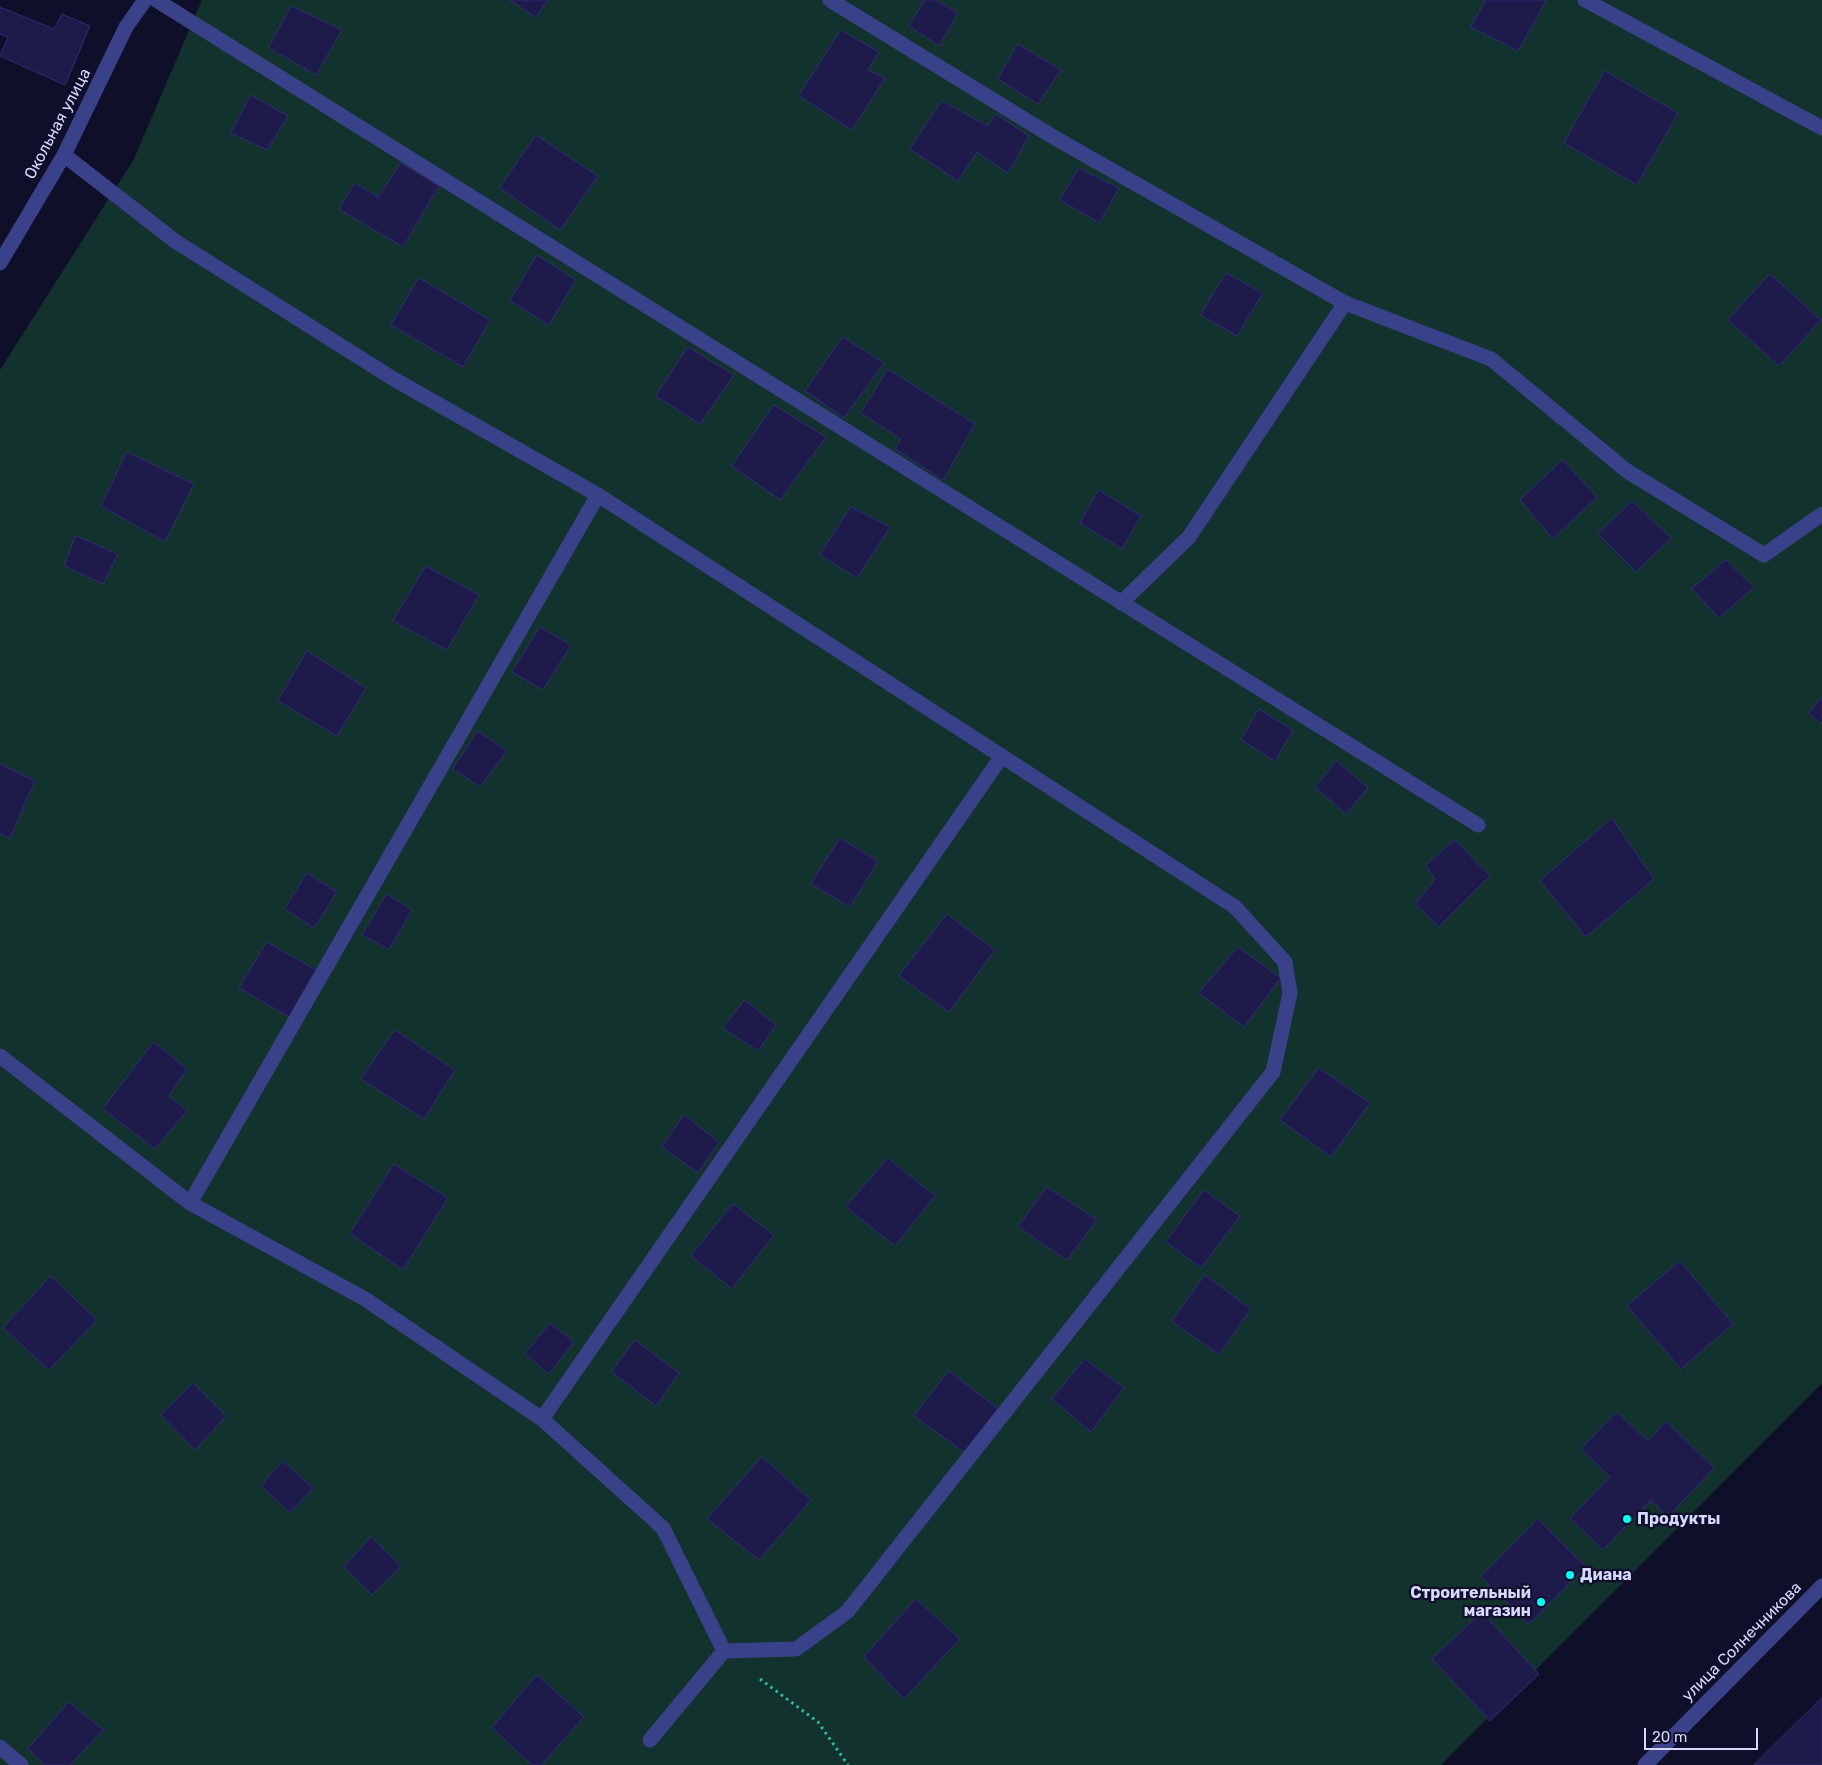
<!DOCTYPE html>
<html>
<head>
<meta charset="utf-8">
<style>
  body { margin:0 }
  #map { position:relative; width:1822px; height:1765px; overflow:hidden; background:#100f29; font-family:Rubik,sans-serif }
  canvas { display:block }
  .scale { position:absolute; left:1644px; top:1728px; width:114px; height:22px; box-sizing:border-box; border:2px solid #d7d8ff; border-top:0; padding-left:6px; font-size:15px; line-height:18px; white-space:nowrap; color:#d7d8ff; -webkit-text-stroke:4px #100f29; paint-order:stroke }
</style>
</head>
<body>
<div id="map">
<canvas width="1822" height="1765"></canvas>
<div class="scale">20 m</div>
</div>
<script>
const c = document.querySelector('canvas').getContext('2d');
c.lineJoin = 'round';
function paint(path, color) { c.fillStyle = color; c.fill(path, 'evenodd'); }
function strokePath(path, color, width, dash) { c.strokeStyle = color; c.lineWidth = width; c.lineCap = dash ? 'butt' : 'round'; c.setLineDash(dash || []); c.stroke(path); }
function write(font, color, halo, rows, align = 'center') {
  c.font = font + ' Rubik,sans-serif'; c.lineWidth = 4.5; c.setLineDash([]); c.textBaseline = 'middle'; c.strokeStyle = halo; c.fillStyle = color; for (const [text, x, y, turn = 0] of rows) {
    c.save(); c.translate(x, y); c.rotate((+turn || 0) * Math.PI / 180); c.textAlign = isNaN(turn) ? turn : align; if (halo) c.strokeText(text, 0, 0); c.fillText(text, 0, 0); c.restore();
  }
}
paint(new Path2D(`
  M 202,0 L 1822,0 L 1822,1383 L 1441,1765 L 0,1765 L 0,370 L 134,159 Z`), '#12332d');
const building = new Path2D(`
  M 510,0 L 548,0 L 536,17 Z
  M 925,0 L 936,0 L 958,13 L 939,46 L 909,26 Z
  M 1486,0 L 1543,0 L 1546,1 L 1518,51 L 1471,27 Z
  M 291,6 L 342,30 L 316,75 L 269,48 Z
  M 0,7 L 54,29 L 62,14 L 90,26 L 65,85 L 0,56 L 8,37 L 0,34 Z
  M 841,30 L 879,52 L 868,70 L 885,78 L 852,130 L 799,96 Z
  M 1018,44 L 1061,70 L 1038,104 L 998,79 Z
  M 1605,71 L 1678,113 L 1637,185 L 1564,143 Z
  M 251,95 L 288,116 L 267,150 L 231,133 Z
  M 942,101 L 988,126 L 996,114 L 1029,136 L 1008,173 L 977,152 L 958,181 L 910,149 Z
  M 536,135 L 598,176 L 560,230 L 500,188 Z
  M 401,163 L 439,186 L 403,247 L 339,209 L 355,183 L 378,197 Z
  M 1079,168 L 1119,188 L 1099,223 L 1060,200 Z
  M 537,255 L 576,280 L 549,325 L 510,301 Z
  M 1226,273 L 1263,293 L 1237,336 L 1201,315 Z
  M 1770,274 L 1821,320 L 1779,366 L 1728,320 Z
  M 419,278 L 490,320 L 463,367 L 391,325 Z
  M 843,337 L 884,363 L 844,418 L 805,391 Z
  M 688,347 L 734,375 L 700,424 L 656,396 Z
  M 888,369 L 975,424 L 943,480 L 895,449 L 901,439 L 861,413 Z
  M 774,405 L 826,437 L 780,500 L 732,466 Z
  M 127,452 L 194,484 L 165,542 L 101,506 Z
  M 1563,460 L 1597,497 L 1553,539 L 1520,500 Z
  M 1099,490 L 1141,516 L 1122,549 L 1080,523 Z
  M 1632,501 L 1671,538 L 1636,572 L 1598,534 Z
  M 851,507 L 890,527 L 857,578 L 820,555 Z
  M 76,536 L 118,554 L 103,584 L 64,566 Z
  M 1726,560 L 1754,587 L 1719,618 L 1692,589 Z
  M 426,566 L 479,595 L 447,650 L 393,621 Z
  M 540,627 L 571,645 L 543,690 L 512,672 Z
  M 307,651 L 366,688 L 337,736 L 278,701 Z
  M 1822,697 L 1822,724 L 1809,714 Z
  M 1259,709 L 1293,730 L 1275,761 L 1241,740 Z
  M 478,731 L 507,751 L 480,787 L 453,769 Z
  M 1337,761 L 1368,788 L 1346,814 L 1315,787 Z
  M 0,764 L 35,781 L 10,838 L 0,834 Z
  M 1612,818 L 1654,879 L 1586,937 L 1540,881 Z
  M 840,838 L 878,861 L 850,907 L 811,884 Z
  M 1455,840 L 1490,876 L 1439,927 L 1415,904 L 1435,879 L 1426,865 Z
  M 307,873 L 337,892 L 314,928 L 285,909 Z
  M 387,894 L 412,910 L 389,950 L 362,935 Z
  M 947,914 L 995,950 L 949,1012 L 899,976 Z
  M 267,942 L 316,970 L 289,1017 L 239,988 Z
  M 1238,947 L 1281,978 L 1244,1027 L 1199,993 Z
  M 745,1000 L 776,1025 L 758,1051 L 723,1028 Z
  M 395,1030 L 455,1070 L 424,1119 L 361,1079 Z
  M 154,1042 L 187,1069 L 169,1096 L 187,1111 L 155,1149 L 103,1109 Z
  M 1319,1068 L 1370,1103 L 1331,1157 L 1280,1120 Z
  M 684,1115 L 719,1142 L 698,1173 L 662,1147 Z
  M 888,1158 L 935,1196 L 895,1246 L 846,1207 Z
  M 394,1164 L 448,1198 L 403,1270 L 350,1234 Z
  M 1047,1187 L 1097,1220 L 1067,1260 L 1018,1227 Z
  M 1204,1190 L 1240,1216 L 1201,1268 L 1166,1242 Z
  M 733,1204 L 774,1235 L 732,1289 L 691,1256 Z
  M 1680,1261 L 1733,1324 L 1681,1369 L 1627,1306 Z
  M 1205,1275 L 1251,1309 L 1219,1355 L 1172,1321 Z
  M 51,1276 L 97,1320 L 49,1370 L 3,1328 Z
  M 550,1323 L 574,1342 L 549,1374 L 525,1354 Z
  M 635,1340 L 679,1373 L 656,1406 L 612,1372 Z
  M 1085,1359 L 1124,1388 L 1091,1432 L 1052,1399 Z
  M 949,1371 L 998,1409 L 964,1452 L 914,1416 Z
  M 193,1383 L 226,1416 L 195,1450 L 161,1415 Z
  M 1617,1412 L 1648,1441 L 1666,1421 L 1714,1468 L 1668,1517 L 1651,1500 L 1603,1550 L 1570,1518 L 1610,1477 L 1581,1449 Z
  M 762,1457 L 811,1500 L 759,1560 L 707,1519 Z
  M 283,1461 L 313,1488 L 290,1513 L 261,1486 Z
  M 1538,1519 L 1586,1567 L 1529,1624 L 1481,1577 Z
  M 371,1537 L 401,1566 L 372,1595 L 344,1567 Z
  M 916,1599 L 960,1639 L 904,1699 L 864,1657 Z
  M 1482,1612 L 1539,1674 L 1490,1721 L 1432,1659 Z
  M 537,1675 L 584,1717 L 541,1765 L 532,1765 L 492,1728 Z
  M 1822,1698 L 1822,1765 L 1754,1765 Z
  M 69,1702 L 103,1730 L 70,1765 L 45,1765 L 28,1749 Z`);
paint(building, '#1e1b4a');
strokePath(building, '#312c77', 1);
strokePath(new Path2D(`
  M 760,1679 L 818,1722 L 848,1765`), '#2cbea1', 3, [2.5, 4]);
strokePath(new Path2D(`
  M 156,0 L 1478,825
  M 830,0 L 1050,135 L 1345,303 L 1491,359 L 1627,471 L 1764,555 L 1822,514
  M 1585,0 L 1822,128
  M 64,155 L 175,241 L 392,378 L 598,495 L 1235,907 L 1285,962 L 1290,993 L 1273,1072 L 847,1612 L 796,1649 L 724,1651 L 650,1740
  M 0,263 L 64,155 L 126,27 L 145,0
  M 1121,603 L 1189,537 L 1345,303
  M 0,1056 L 190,1203 L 365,1299 L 542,1419 L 663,1528 L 724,1651
  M 190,1203 L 598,495
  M 542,1419 L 1002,756
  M 0,1747 L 21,1765
  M 1645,1765 L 1822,1586`), '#394189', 15);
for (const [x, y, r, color] of [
  [1627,1519,5,"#03fff6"],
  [1570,1575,5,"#03fff6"],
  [1541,1602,5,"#03fff6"]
]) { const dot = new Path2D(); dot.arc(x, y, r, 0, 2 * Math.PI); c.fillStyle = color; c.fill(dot); strokePath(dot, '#100f29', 2); }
write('16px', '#d7d8ff', '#100f29', [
  ["Окольная улица",58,124,-62],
  ["улица Солнечникова",1742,1642,-45]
]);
write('bold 16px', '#d7d8ff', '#100f29', [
  ["Продукты",1637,1519],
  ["Диана",1580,1575],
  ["Строительный",1531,1593,"right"],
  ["магазин",1531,1611,"right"]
], 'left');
</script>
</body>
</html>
